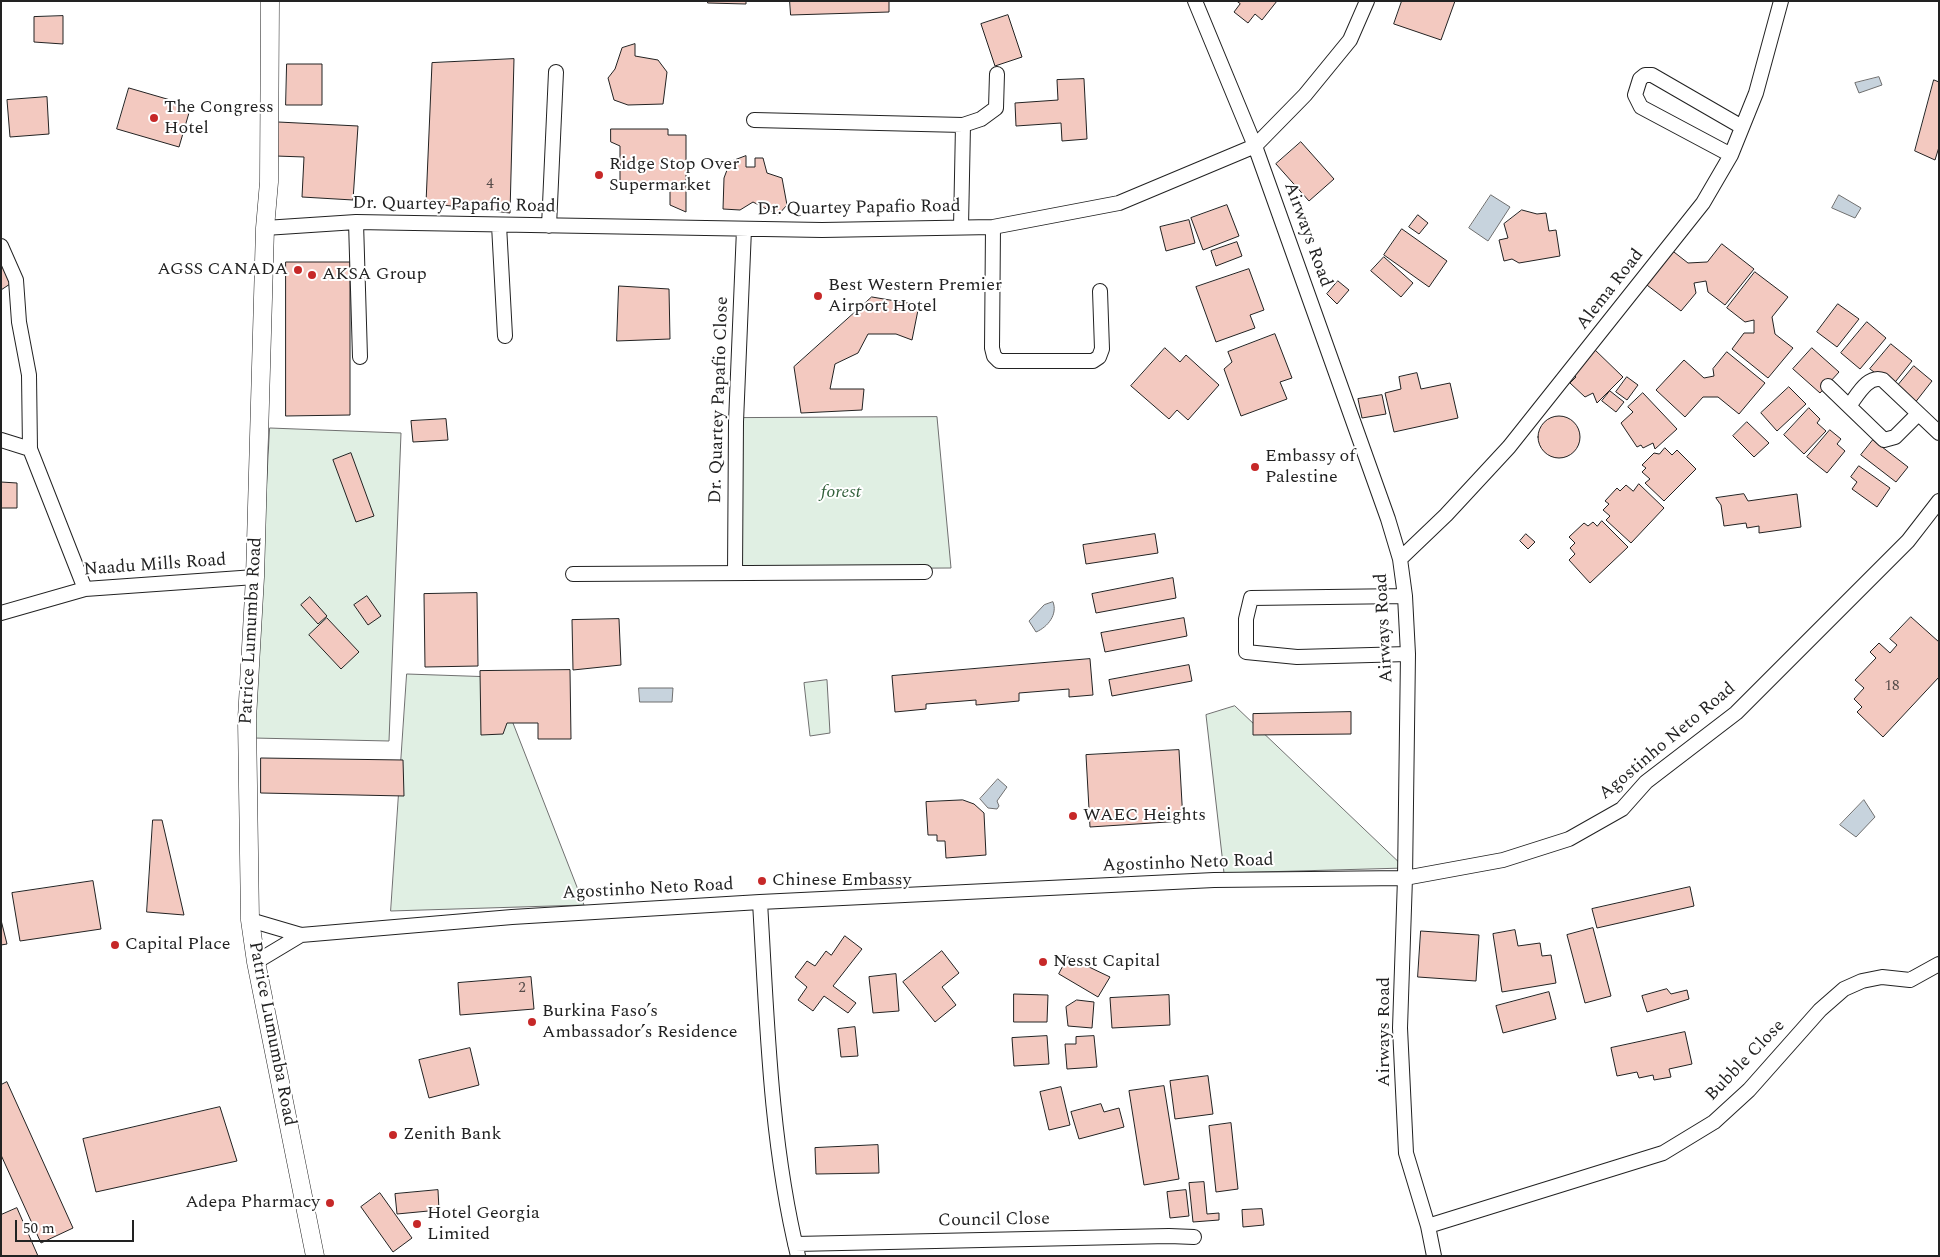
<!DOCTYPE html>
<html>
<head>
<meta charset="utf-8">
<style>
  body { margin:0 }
  #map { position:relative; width:1940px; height:1257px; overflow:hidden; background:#fff; font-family:Spectral,serif }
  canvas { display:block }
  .frame { position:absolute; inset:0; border:2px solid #222; pointer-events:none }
  .scale { position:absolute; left:15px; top:1220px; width:119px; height:22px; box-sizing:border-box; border:2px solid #222; border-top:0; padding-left:6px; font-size:15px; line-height:18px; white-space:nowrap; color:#222; -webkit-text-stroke:4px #fff; paint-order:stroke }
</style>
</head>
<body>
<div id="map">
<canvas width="1940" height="1257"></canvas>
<div class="frame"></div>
<div class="scale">50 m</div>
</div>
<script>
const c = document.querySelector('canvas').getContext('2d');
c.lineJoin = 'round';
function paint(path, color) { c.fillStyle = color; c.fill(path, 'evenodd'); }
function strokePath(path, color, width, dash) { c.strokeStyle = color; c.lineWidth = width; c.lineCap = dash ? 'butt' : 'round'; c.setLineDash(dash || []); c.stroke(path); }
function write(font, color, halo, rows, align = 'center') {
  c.font = font + ' Spectral,serif'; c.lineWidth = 4; c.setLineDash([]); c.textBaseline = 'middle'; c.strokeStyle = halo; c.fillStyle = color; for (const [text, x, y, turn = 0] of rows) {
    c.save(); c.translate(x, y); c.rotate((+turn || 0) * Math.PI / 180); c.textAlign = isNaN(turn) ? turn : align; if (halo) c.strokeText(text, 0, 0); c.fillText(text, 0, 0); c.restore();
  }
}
const green = new Path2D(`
  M 937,417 L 951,568 L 737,569 L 740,418 Z
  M 270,428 L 401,433 L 389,741 L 253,738 Z
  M 407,674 L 495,677 L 584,905 L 391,911 Z
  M 827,680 L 830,733 L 810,736 L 804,683 Z
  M 1235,706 L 1405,868 L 1224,873 L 1206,715 Z`);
paint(green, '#e0efe3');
strokePath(green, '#6f6f6f', 1);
const water = new Path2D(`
  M 1879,77 L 1882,85 L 1859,93 L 1855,83 Z
  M 1491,195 L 1510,207 L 1488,241 L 1469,228 Z
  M 1839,195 L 1861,208 L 1855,218 L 1832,208 Z
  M 1053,602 C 1058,614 1048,627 1036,632 L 1029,621 L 1044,605 Z
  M 639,688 L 673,688 L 672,702 L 640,702 Z
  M 998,779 L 1007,787 L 997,801 L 999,806 L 997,809 L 988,808 L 980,799 Z
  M 1864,800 L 1875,817 L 1856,837 L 1840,825 Z`);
paint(water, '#c7d3dd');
strokePath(water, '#6f6f6f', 1);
const building = new Path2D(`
  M 708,1 L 746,1 L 746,4 L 708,3 Z
  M 790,1 L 889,1 L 889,12 L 791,15 Z
  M 1237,1 L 1277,1 L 1262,20 L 1255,14 L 1248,23 L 1234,12 L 1240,4 Z
  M 1402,1 L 1455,1 L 1441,40 L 1394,24 Z
  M 1008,15 L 1022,57 L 995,66 L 981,24 Z
  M 63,16 L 63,44 L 34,42 L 34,17 Z
  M 635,44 L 635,56 L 658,60 L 667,72 L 663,104 L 628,105 L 614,100 L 608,78 L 615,69 L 622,48 Z
  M 514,59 L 510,213 L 426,203 L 432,63 Z
  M 287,64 L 322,64 L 322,105 L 286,105 Z
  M 1084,79 L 1087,139 L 1062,141 L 1061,123 L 1016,126 L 1015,103 L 1058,100 L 1057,80 Z
  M 1934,80 L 1939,82 L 1939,147 L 1935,160 L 1915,151 Z
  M 129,88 L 191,106 L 179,147 L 117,129 Z
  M 47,97 L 49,134 L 10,137 L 7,100 Z
  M 278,122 L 358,126 L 353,200 L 302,197 L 304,157 L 276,156 Z
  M 611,129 L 668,129 L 668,135 L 686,135 L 686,212 L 670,205 L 670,183 L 620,183 L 620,146 L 611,142 Z
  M 1301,142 L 1334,179 L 1309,201 L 1276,164 Z
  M 746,156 L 746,167 L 755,167 L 755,158 L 763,158 L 767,173 L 782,178 L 787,205 L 778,215 L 753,202 L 740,210 L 723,209 L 724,178 L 730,162 Z
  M 1227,205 L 1239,236 L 1203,250 L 1191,218 Z
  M 1522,210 L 1537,214 L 1546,213 L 1549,231 L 1556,230 L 1560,256 L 1519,263 L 1512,259 L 1504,261 L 1499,240 L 1508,238 L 1504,224 Z
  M 1418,215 L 1428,223 L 1419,234 L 1409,227 Z
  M 1189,220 L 1195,243 L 1166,251 L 1160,227 Z
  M 1402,229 L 1447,261 L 1429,287 L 1384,255 Z
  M 1237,242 L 1242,256 L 1216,266 L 1211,251 Z
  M 1722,244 L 1754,269 L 1725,305 L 1708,292 L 1706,281 L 1694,283 L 1696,293 L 1681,311 L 1639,279 L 1665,245 L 1688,263 L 1707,262 Z
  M 1384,257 L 1413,283 L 1401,297 L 1371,271 Z
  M 286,262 L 350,262 L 350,415 L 286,416 Z
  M 1,263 L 13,282 L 1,290 Z
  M 1249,269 L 1264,310 L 1250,315 L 1255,328 L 1216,342 L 1196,287 Z
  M 1755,272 L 1788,297 L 1772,317 L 1775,334 L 1793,348 L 1768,378 L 1732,349 L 1744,333 L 1754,333 L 1754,320 L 1745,322 L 1727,308 Z
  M 1338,281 L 1349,290 L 1337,304 L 1327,294 Z
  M 619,286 L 669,289 L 670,339 L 617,341 Z
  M 872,297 L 919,305 L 912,340 L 896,334 L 868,334 L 858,353 L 835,364 L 830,389 L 864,389 L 862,410 L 801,413 L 794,367 Z
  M 1838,304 L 1859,319 L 1837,347 L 1817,332 Z
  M 1867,322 L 1886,338 L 1860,369 L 1841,353 Z
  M 1275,334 L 1292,378 L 1280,382 L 1287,399 L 1241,416 L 1224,369 L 1232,362 L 1228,352 Z
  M 1891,344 L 1912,361 L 1892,386 L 1870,369 Z
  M 1165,348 L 1180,362 L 1186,355 L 1219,385 L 1188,420 L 1177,410 L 1169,419 L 1131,386 Z
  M 1593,348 L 1623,377 L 1597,403 L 1593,393 L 1585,397 L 1570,383 L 1576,377 L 1570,372 Z
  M 1812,348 L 1839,372 L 1820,393 L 1793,369 Z
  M 1727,352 L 1765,383 L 1739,414 L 1718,397 L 1703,397 L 1685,417 L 1656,390 L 1684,360 L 1704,378 L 1714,376 L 1713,369 Z
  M 1914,366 L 1932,381 L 1914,404 L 1895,389 Z
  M 1417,373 L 1421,389 L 1450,383 L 1458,418 L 1394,432 L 1385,393 L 1401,389 L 1399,377 Z
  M 1627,377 L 1638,385 L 1627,400 L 1616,392 Z
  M 1789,387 L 1806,404 L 1777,431 L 1761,413 Z
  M 1610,391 L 1624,402 L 1616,412 L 1602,401 Z
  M 1643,393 L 1677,429 L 1655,449 L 1653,443 L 1643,448 L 1641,445 L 1637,447 L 1621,423 L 1633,412 L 1628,407 Z
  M 1382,395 L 1386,414 L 1362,418 L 1358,399 Z
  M 1809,408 L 1820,419 L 1817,423 L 1826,431 L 1804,454 L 1784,435 Z
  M1538 437a21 21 0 1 1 42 0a21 21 0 1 1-42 0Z
  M 446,419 L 448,440 L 413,442 L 411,421 Z
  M 1747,422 L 1769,443 L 1754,457 L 1733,436 Z
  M 1830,430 L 1841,439 L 1837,444 L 1845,451 L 1827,473 L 1807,457 Z
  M 1873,440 L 1908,467 L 1896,482 L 1861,455 Z
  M 1665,448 L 1672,455 L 1677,450 L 1696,469 L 1664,501 L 1645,483 L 1650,479 L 1642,472 L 1646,468 L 1642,465 L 1654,453 L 1659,454 Z
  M 351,453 L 374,516 L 356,522 L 333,460 Z
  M 1859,466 L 1890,488 L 1877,507 L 1852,489 L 1857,482 L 1851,477 Z
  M 1,482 L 17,483 L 17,508 L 1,508 Z
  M 1639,484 L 1664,508 L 1631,543 L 1606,520 L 1610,516 L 1603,510 L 1609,504 L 1605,501 L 1617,488 L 1620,491 L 1626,485 L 1633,491 Z
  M 1744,494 L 1748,501 L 1797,494 L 1801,527 L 1759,533 L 1759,526 L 1747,528 L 1746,523 L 1724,526 L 1721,505 L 1716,498 Z
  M 1602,521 L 1628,547 L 1590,583 L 1569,560 L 1575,554 L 1570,548 L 1575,543 L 1569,537 L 1584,523 L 1588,526 L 1593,522 L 1597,526 Z
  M 1155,534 L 1158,553 L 1086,564 L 1083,545 Z
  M 1526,534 L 1535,542 L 1528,549 L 1520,541 Z
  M 1173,578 L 1176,598 L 1096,613 L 1092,594 Z
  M 477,593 L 478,666 L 425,667 L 424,594 Z
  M 367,596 L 381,616 L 368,625 L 354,605 Z
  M 310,597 L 327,616 L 318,624 L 301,605 Z
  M 1911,617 L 1939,642 L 1939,677 L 1883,737 L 1857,712 L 1862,707 L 1854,699 L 1864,688 L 1855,680 L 1876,658 L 1870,652 L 1879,643 L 1890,653 L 1897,645 L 1890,639 Z
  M 327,618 L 359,652 L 341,669 L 309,635 Z
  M 1184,618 L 1187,636 L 1105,652 L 1101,633 Z
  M 619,619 L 621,665 L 573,670 L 572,620 Z
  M 1090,659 L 1093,695 L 1069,697 L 1069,689 L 1019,693 L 1019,701 L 976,705 L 976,700 L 926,704 L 926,709 L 895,712 L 892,676 Z
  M 1189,665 L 1192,681 L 1112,696 L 1109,680 Z
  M 570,670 L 571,739 L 538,739 L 538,723 L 507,723 L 503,734 L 481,735 L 480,671 Z
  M 1351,712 L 1351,734 L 1253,735 L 1253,714 Z
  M 1179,750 L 1183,821 L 1090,827 L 1086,755 Z
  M 261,758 L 403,760 L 404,796 L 261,793 Z
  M 963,800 L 974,804 L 984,813 L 986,855 L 946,858 L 945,841 L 937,841 L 937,835 L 928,835 L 926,802 Z
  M 153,820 L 162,820 L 184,915 L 147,912 Z
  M 93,881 L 101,929 L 20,941 L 12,893 Z
  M 1690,887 L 1694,906 L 1597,928 L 1592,909 Z
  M 1,920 L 7,944 L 1,945 Z
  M 1593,928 L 1611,996 L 1585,1003 L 1567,935 Z
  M 1515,930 L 1518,946 L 1540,943 L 1542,956 L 1551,955 L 1556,983 L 1502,992 L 1493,934 Z
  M 1421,931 L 1479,935 L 1476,981 L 1418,977 Z
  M 845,936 L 862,949 L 833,986 L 856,1003 L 848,1013 L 824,996 L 813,1011 L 798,1000 L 807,987 L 795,977 L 807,961 L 815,966 L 826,951 L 831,955 Z
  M 942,951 L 959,973 L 942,987 L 956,1005 L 935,1022 L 903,982 Z
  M 1068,957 L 1110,977 L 1098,997 L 1059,974 Z
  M 896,974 L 899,1011 L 873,1013 L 869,977 Z
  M 531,977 L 534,1009 L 460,1015 L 458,983 Z
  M 1667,989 L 1671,994 L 1687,990 L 1689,999 L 1647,1012 L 1642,996 Z
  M 1549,992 L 1556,1019 L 1503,1033 L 1496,1006 Z
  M 1014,994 L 1048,995 L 1047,1022 L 1014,1022 Z
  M 1169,995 L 1170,1025 L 1112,1028 L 1110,998 Z
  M 1077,1000 L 1094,1002 L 1092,1028 L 1068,1026 L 1066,1007 Z
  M 855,1027 L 858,1056 L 841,1057 L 838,1029 Z
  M 1685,1032 L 1692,1064 L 1669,1069 L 1671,1077 L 1654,1080 L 1653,1075 L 1639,1078 L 1637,1072 L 1617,1076 L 1611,1048 Z
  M 1047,1036 L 1049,1064 L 1014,1066 L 1012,1038 Z
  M 1094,1036 L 1097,1067 L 1067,1069 L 1065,1044 L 1076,1044 L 1076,1037 Z
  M 470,1048 L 479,1085 L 429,1098 L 419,1060 Z
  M 1208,1076 L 1213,1114 L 1175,1119 L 1170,1081 Z
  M 7,1082 L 73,1228 L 41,1243 L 1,1155 L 1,1085 Z
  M 1164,1086 L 1179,1179 L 1144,1185 L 1129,1091 Z
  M 1061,1087 L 1070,1125 L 1049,1130 L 1040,1092 Z
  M 1101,1104 L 1104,1112 L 1119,1108 L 1124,1127 L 1079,1139 L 1071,1112 Z
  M 220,1107 L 237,1161 L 96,1192 L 83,1139 Z
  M 1231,1123 L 1238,1189 L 1216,1192 L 1209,1126 Z
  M 878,1145 L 879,1173 L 816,1174 L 815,1148 Z
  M 1204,1182 L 1207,1214 L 1219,1213 L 1219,1220 L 1193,1222 L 1189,1183 Z
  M 438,1190 L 439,1210 L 397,1214 L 395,1194 Z
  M 1186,1190 L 1189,1216 L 1170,1218 L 1167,1192 Z
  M 380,1193 L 412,1238 L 393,1252 L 361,1207 Z
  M 17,1208 L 38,1256 L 1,1256 L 1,1215 Z
  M 1262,1209 L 1264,1225 L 1243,1227 L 1242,1210 Z`);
paint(building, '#f3c9c0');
strokePath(building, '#222', 1);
const minor = new Path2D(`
  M 1195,1 L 1255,146 L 1388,519 L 1400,559 L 1405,596 L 1408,654 L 1405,878 L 1400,1028 L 1406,1153 L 1428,1226 L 1434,1256
  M 754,120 L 963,125 L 981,119 L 996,108 L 997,74
  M 1731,155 L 1641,107 L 1635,95 L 1640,79 L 1645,75 L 1652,75 L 1742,127
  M 356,222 L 360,357
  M 499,225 L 505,336
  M 549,226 L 556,72
  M 961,227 L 963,125
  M 993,227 L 992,348 L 994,356 L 999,361 L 1093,361 L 1099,357 L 1102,349 L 1100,291
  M 265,228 L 356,222 L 822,230 L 993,227 L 1119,203 L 1255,146 L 1305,95 L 1350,40 L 1367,1
  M 1,246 L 16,280 L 19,322 L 29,375 L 30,449 L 85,589
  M 1828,386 L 1884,440 L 1895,437 L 1918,414
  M 1849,406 C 1857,396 1868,374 1883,380 L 1939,433
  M 1,440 L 30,449
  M 1400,559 L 1446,515 L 1509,447 L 1703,203 L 1731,155 L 1756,93 L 1781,1
  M 735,572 L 736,422 L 744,229
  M 573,574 L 925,572
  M 1405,596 L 1251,598 L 1246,619 L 1246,652 L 1297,657 L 1408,654
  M 1,613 L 85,589 L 255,577
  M 760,902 C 767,1020 770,1141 798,1256
  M 250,920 L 301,935 L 512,917 L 760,902 L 1214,880 L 1405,878 L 1503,860 L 1569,839 L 1622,809 L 1646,782 L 1736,713 L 1908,541 L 1939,501
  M 256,962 L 301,935
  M 1428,1226 L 1663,1153 L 1714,1122 L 1749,1090 L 1820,1010 L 1844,989 L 1862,981 L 1882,977 L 1910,980 L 1939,964
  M 795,1244 L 1169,1236 L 1194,1237`);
const tertiary = new Path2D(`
  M 270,1 L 269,182 L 265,228 L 255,577 L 247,719 L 250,920 L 256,962 L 315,1256`);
strokePath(minor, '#222', 16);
strokePath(tertiary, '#222', 19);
strokePath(minor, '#fff', 14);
strokePath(tertiary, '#fff', 18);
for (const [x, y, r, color] of [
  [154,118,5,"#c62828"],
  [599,175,5,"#c62828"],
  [298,270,5,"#c62828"],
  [312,275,5,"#c62828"],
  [818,296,5,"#c62828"],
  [1255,467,5,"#c62828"],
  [1073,816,5,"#c62828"],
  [762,881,5,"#c62828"],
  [115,945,5,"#c62828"],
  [1043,962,5,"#c62828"],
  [532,1022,5,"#c62828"],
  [393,1135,5,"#c62828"],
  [330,1203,5,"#c62828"],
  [417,1224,5,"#c62828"]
]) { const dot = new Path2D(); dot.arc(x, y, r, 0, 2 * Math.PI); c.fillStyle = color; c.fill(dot); strokePath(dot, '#fff', 2); }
write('15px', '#564c4a', null, [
  ["4",490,185],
  ["18",1892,687],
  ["2",522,989]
]);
write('18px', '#222', '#fff', [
  ["The Congress",164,108],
  ["Hotel",164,129],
  ["Ridge Stop Over",609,165],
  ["Supermarket",609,186],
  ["AGSS CANADA",288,270,"right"],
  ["AKSA Group",322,275],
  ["Best Western Premier",828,286],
  ["Airport Hotel",828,307],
  ["Embassy of",1265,457],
  ["Palestine",1265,478],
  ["WAEC Heights",1083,816],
  ["Chinese Embassy",772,881],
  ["Capital Place",125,945],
  ["Nesst Capital",1053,962],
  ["Burkina Faso’s",542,1012],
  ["Ambassador’s Residence",542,1033],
  ["Zenith Bank",403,1135],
  ["Adepa Pharmacy",320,1203,"right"],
  ["Hotel Georgia",427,1214],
  ["Limited",427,1235]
], 'left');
write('18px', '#222', '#fff', [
  ["Dr. Quartey Papafio Road",454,206,1],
  ["Dr. Quartey Papafio Road",859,209,-1],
  ["Airways Road",1307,235,70],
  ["Alema Road",1611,290,-52],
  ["Dr. Quartey Papafio Close",720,400,-88],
  ["Naadu Mills Road",155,566,-4],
  ["Airways Road",1385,628,-93],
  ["Patrice Lumumba Road",252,631,-87],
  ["Agostinho Neto Road",1668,742,-40],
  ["Agostinho Neto Road",1188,864,-2],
  ["Agostinho Neto Road",648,890,-3],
  ["Airways Road",1385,1032,-90],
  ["Patrice Lumumba Road",271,1034,79],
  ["Bubble Close",1746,1061,-46],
  ["Council Close",994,1221,-1]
]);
write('italic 18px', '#2f5e38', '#fff', [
  ["forest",841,493]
]);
</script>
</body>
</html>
